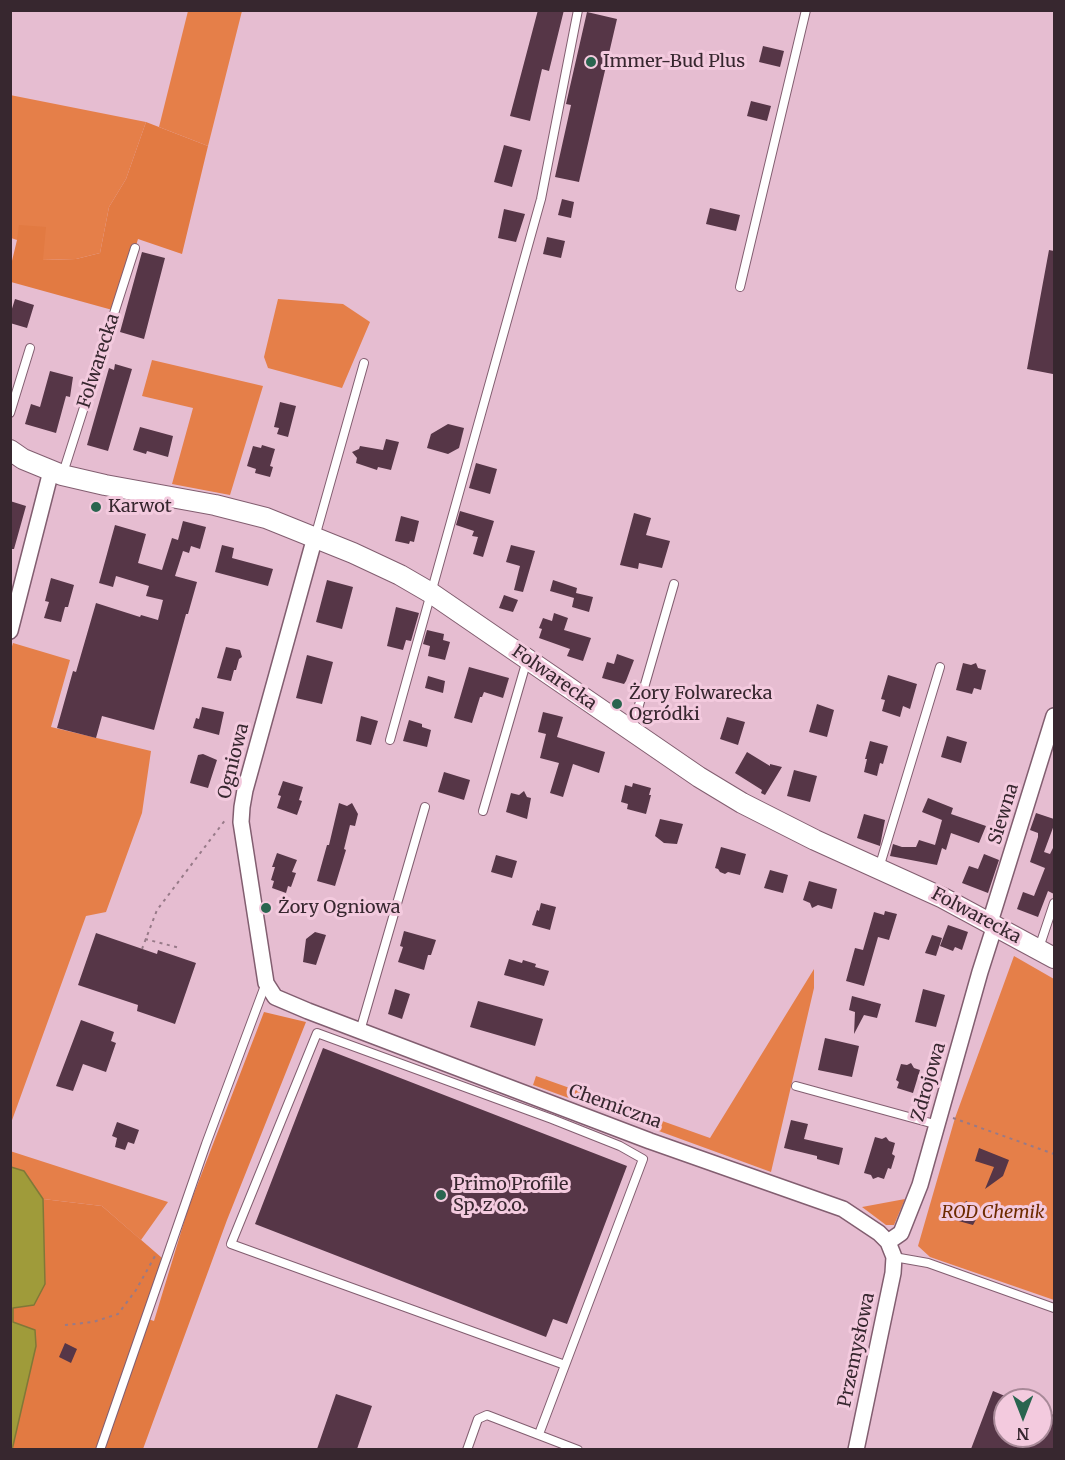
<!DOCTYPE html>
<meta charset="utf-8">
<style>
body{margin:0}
#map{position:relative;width:1065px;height:1460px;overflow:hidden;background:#e6bdd1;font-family:Merriweather,serif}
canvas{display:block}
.frame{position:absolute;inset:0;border:12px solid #37272f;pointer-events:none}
.north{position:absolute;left:993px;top:1388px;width:60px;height:60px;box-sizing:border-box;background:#f3cade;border:2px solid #a88998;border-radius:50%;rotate:180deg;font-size:16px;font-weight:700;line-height:24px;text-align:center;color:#37272f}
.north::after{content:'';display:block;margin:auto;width:21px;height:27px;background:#29654f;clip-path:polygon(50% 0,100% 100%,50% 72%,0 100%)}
</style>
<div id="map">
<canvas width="1065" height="1460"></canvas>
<div class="frame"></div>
<div class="north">N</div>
</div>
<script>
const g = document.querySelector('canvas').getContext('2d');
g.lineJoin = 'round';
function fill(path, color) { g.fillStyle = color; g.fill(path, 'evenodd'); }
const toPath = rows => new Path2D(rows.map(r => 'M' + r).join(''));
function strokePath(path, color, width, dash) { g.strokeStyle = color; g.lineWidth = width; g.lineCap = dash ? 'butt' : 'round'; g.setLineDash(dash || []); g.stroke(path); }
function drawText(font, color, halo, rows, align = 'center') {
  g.font = font + ' Merriweather,serif'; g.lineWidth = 6; g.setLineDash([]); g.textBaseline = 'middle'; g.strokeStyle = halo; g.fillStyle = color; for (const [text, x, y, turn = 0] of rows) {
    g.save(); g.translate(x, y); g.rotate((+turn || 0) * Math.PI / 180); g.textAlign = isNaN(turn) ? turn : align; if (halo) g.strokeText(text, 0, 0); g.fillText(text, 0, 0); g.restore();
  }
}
const green = toPath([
 [188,11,242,11,208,146,159,127],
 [10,95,146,122,126,179,109,207,100,253,76,259,42,260,45,227,17,240,11,238],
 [278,299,343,304,370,322,342,388,268,368,264,357],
 [152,360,263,386,230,495,172,484,193,408,142,396],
 [13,643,70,660,51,727,151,751,142,813,106,912,86,916,11,1123,10,653],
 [1014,956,1054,979,1054,1300,930,1257,918,1246,955,1118],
 [814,969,814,988,771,1172,533,1085,536,1076,710,1138],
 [10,1151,168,1202,141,1240,102,1206,43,1199,24,1171,11,1167],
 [905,1199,894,1225,886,1225,862,1207]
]);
const forest = toPath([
 [146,122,208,146,182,254,138,239,116,311,11,282,11,265,17,240,19,225,46,227,43,260,76,259,100,253,109,207,126,179],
 [264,1012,306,1022,227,1220,143,1449,12,1450,36,1346,13,1322,13,1307,45,1284,43,1199,102,1206,162,1258,142,1317,154,1321,188,1209]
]);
const water = toPath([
 [11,1167,24,1171,43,1199,45,1284,34,1305,13,1308,13,1322,35,1330,36,1346,12,1450,10,1449,11,1167]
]);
const building = toPath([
 [538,10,564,10,549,71,542,69,530,121,510,116],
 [587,12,617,19,579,182,555,177,571,105,566,104],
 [763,46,784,51,780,67,759,62],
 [751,101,771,106,767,121,747,116],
 [504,145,522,150,512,187,494,182],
 [562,199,574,202,571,218,558,215],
 [710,208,740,215,736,231,706,224],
 [504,209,525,214,516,242,498,238],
 [547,237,565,241,561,258,543,254],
 [1049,250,1054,251,1054,364,1053,374,1027,369],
 [142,252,165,258,144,339,120,332],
 [15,299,34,305,27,328,10,323,10,315],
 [115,364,132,369,108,451,87,445,109,368,114,370],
 [50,371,73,377,70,397,66,396,56,433,25,424,31,404,40,407],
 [280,402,296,406,288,437,277,434,279,428,274,427],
 [448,424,464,428,459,448,448,454,427,448,431,434],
 [140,427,173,436,168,457,147,451,146,454,133,450],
 [386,439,399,442,391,470,378,467,377,470,356,463,357,458,352,452,359,449,360,446,383,450],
 [262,445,275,449,270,466,273,467,270,477,255,473,256,469,247,466,253,446,261,448],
 [476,463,497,469,490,494,469,488],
 [10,501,26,506,14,549,10,549],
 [460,511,494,521,483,557,473,554,478,537,472,536,474,531,456,525],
 [634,513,651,518,646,535,670,541,662,568,639,563,638,569,620,565],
 [401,516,419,521,414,542,410,541,409,544,395,541],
 [183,521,206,527,200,549,191,546,189,553,183,551,175,576,197,582,188,614,186,614,154,730,102,716,96,738,57,728,73,671,76,672,96,603,140,617,141,615,158,620,163,600,146,596,149,586,116,576,113,587,99,583,115,525,146,534,138,563,162,570,172,538,178,540],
 [222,545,234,548,232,558,273,569,268,586,215,572],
 [511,545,535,551,523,592,514,590,520,566,506,562],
 [51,578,74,585,68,607,65,607,61,622,44,618,49,602,45,601],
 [327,580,353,587,342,629,316,622],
 [553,580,577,588,576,593,593,597,589,612,572,607,574,598,550,591],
 [504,595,518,600,513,612,499,608],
 [396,607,419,613,411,641,406,640,403,650,387,646],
 [554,613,568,618,564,630,591,638,583,661,567,656,570,649,539,638,542,629,539,628,543,618,552,621],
 [427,630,444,634,443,640,450,642,445,660,428,656,430,646,423,644],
 [226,647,240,650,242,657,239,659,236,670,234,670,231,681,217,678],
 [617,654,634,660,626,681,624,684,602,678,607,662,614,664],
 [307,655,333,662,322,704,296,698],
 [963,663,971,665,976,663,978,668,986,670,981,690,974,688,972,694,956,690],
 [469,667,509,678,503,698,484,692,482,697,480,697,472,723,454,718],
 [888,675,917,684,910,709,903,706,900,717,882,711,885,700,881,699],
 [428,676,445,681,443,693,425,688],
 [817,704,834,710,827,737,809,732],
 [202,707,224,712,219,735,193,728,196,718,199,719],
 [543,712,563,717,557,737,605,752,599,773,573,764,563,797,550,793,559,763,540,758,546,734,538,732],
 [361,716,378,721,371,745,356,741],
 [727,717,745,722,738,745,720,739],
 [409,720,422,724,422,727,431,730,427,747,403,741],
 [947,736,967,742,961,763,941,757],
 [870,741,888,746,883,764,880,763,877,776,864,772,867,759,865,759],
 [747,752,770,766,770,764,782,767,765,795,761,793,762,790,735,773],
 [203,754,217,760,208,788,190,783,198,755],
 [794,770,817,776,810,802,787,796],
 [444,772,470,780,464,800,438,792],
 [283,781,303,787,299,800,302,801,297,815,277,808,281,796,278,795],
 [633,783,651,788,649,795,651,795,646,814,627,809,628,804,621,802,625,785,632,787],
 [524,791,527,797,531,798,527,819,506,812,511,793,519,795],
 [928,798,953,808,951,814,986,826,979,843,951,833,946,850,942,848,937,865,890,856,893,844,902,847,916,847,919,840,935,845,942,820,922,812],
 [339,803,347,806,352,803,358,814,355,826,350,825,344,849,346,850,335,886,317,881,327,845,329,845],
 [1036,813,1054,819,1054,825,1044,852,1050,854,1054,846,1054,894,1048,891,1038,917,1017,909,1023,892,1034,896,1045,868,1030,862,1038,837,1038,833,1030,830],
 [864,814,885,820,880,846,857,838],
 [660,819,683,824,677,844,664,843,655,836],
 [721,847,746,854,740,875,728,872,725,874,720,872,718,869,715,868],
 [277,853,297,860,292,872,296,873,291,887,288,886,286,893,272,888,274,881,271,880,275,867,272,867],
 [984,854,999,860,988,893,962,883,969,866,978,869],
 [496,855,517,861,512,878,491,872],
 [770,870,788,875,783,893,764,888],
 [809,881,837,889,832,909,818,905,812,908,810,903,803,900],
 [541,903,556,907,550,930,532,925,537,910,539,911],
 [885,911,897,914,889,940,878,937,864,986,846,981,855,948,863,950,874,912,884,915],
 [948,925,968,932,962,950,955,947,953,951,940,946],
 [404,931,436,940,431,955,428,955,424,970,398,962,403,947,400,946],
 [315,932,326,935,316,965,303,962,306,939],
 [96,933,157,954,158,950,196,963,175,1024,137,1011,138,1005,78,985],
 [932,935,942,938,936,956,925,953],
 [509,959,522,963,523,960,536,964,535,967,549,971,544,986,504,975],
 [395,989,410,994,402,1019,388,1014],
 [923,989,945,995,936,1027,915,1022],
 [852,996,881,1004,877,1018,864,1015,854,1034,855,1012,849,1010],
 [478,1001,543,1019,535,1046,470,1027],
 [81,1020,114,1032,111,1041,116,1043,106,1072,83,1064,73,1091,56,1086],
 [825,1038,859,1046,852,1077,818,1070],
 [323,1048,627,1166,567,1324,553,1319,546,1337,255,1224],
 [911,1063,914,1068,920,1070,913,1093,897,1088,899,1082,896,1080,901,1064,907,1065],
 [791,1120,808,1124,804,1139,843,1148,839,1165,817,1159,817,1156,784,1148],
 [117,1122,139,1130,134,1144,128,1142,125,1150,115,1147,117,1138,112,1136],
 [875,1137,882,1139,886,1137,889,1141,895,1143,892,1154,895,1156,891,1169,888,1168,884,1179,878,1177,873,1179,871,1175,864,1173],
 [979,1148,1009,1160,1003,1176,985,1189,994,1167,975,1161],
 [966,1201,981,1210,973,1225,955,1220],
 [65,1343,77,1349,71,1363,59,1357],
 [993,1391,1005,1396,1005,1436,1041,1436,1041,1410,1054,1415,1054,1449,971,1449],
 [336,1394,372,1406,357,1449,317,1449]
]);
const path = toPath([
 [145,939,180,948],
 [142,949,157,910,226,819],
 [953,1118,1054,1154],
 [65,1325,93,1322,118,1314,136,1290,155,1256]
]);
const service = toPath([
 [740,287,806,10],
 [10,413,30,348],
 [63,473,135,248],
 [315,537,364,363],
 [630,729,635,719,674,584],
 [390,740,541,199,578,10],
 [483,811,527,660],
 [879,868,940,667],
 [1039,948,1054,903],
 [360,1031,425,807],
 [796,1086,938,1125],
 [894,1257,928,1263,1054,1308],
 [539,1434,643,1159,620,1146,552,1119,317,1033,231,1244,565,1365],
 [100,1450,206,1144,266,983],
 [467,1450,478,1419,487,1415,578,1450]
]);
const minor = toPath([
 [315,537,245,790,242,807,241,822,266,983,275,997,308,1011,650,1141,843,1209,879,1233,888,1242,894,1257,893,1273,856,1450],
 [10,631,51,471],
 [990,922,1054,716],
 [888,1242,901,1233,920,1185,980,972,995,925]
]);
const tertiary = toPath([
 [10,450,23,459,62,475,105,485,215,505,266,518,353,553,400,575,431,593,699,777,742,803,815,840,943,898,1054,958]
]);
const markers = [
 [591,62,6,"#29654f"],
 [96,507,6,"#29654f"],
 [617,704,6,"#29654f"],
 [266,908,6,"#29654f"],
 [441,1195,6,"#29654f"]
];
const poiNames = [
 ["Immer-Bud Plus",603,62],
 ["Karwot",108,507],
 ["Żory Folwarecka",629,694],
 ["Ogródki",629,715],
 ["Żory Ogniowa",278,908],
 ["Primo Profile",453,1185],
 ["Sp. z o.o.",453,1206]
];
const streetNames = [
 ["Folwarecka",99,361,-72],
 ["Folwarecka",554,678,35],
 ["Ogniowa",234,761,-76],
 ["Siewna",1004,814,-73],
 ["Folwarecka",976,916,28],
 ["Zdrojowa",929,1082,-74],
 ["Chemiczna",615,1107,20],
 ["Przemysłowa",857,1350,-78]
];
const parkNames = [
 ["ROD Chemik",993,1213]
];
fill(green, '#e57f49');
fill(forest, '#e27a42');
fill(water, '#9f9b3a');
strokePath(water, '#807837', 1.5);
fill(building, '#563647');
strokePath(service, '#825e70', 10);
strokePath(minor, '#825e70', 18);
strokePath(tertiary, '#825e70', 22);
strokePath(path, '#977a88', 2, [3, 4.5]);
strokePath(service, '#fff', 8);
strokePath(minor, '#fff', 15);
strokePath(tertiary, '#fff', 20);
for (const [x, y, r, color] of markers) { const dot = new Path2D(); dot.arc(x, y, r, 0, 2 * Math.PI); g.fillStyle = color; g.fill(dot); strokePath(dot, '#f3cade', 2); }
drawText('18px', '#37272f', '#f3cade', poiNames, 'left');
drawText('18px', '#37272f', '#f3cade', streetNames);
drawText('italic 18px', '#6d2b00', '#f3cade', parkNames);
</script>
